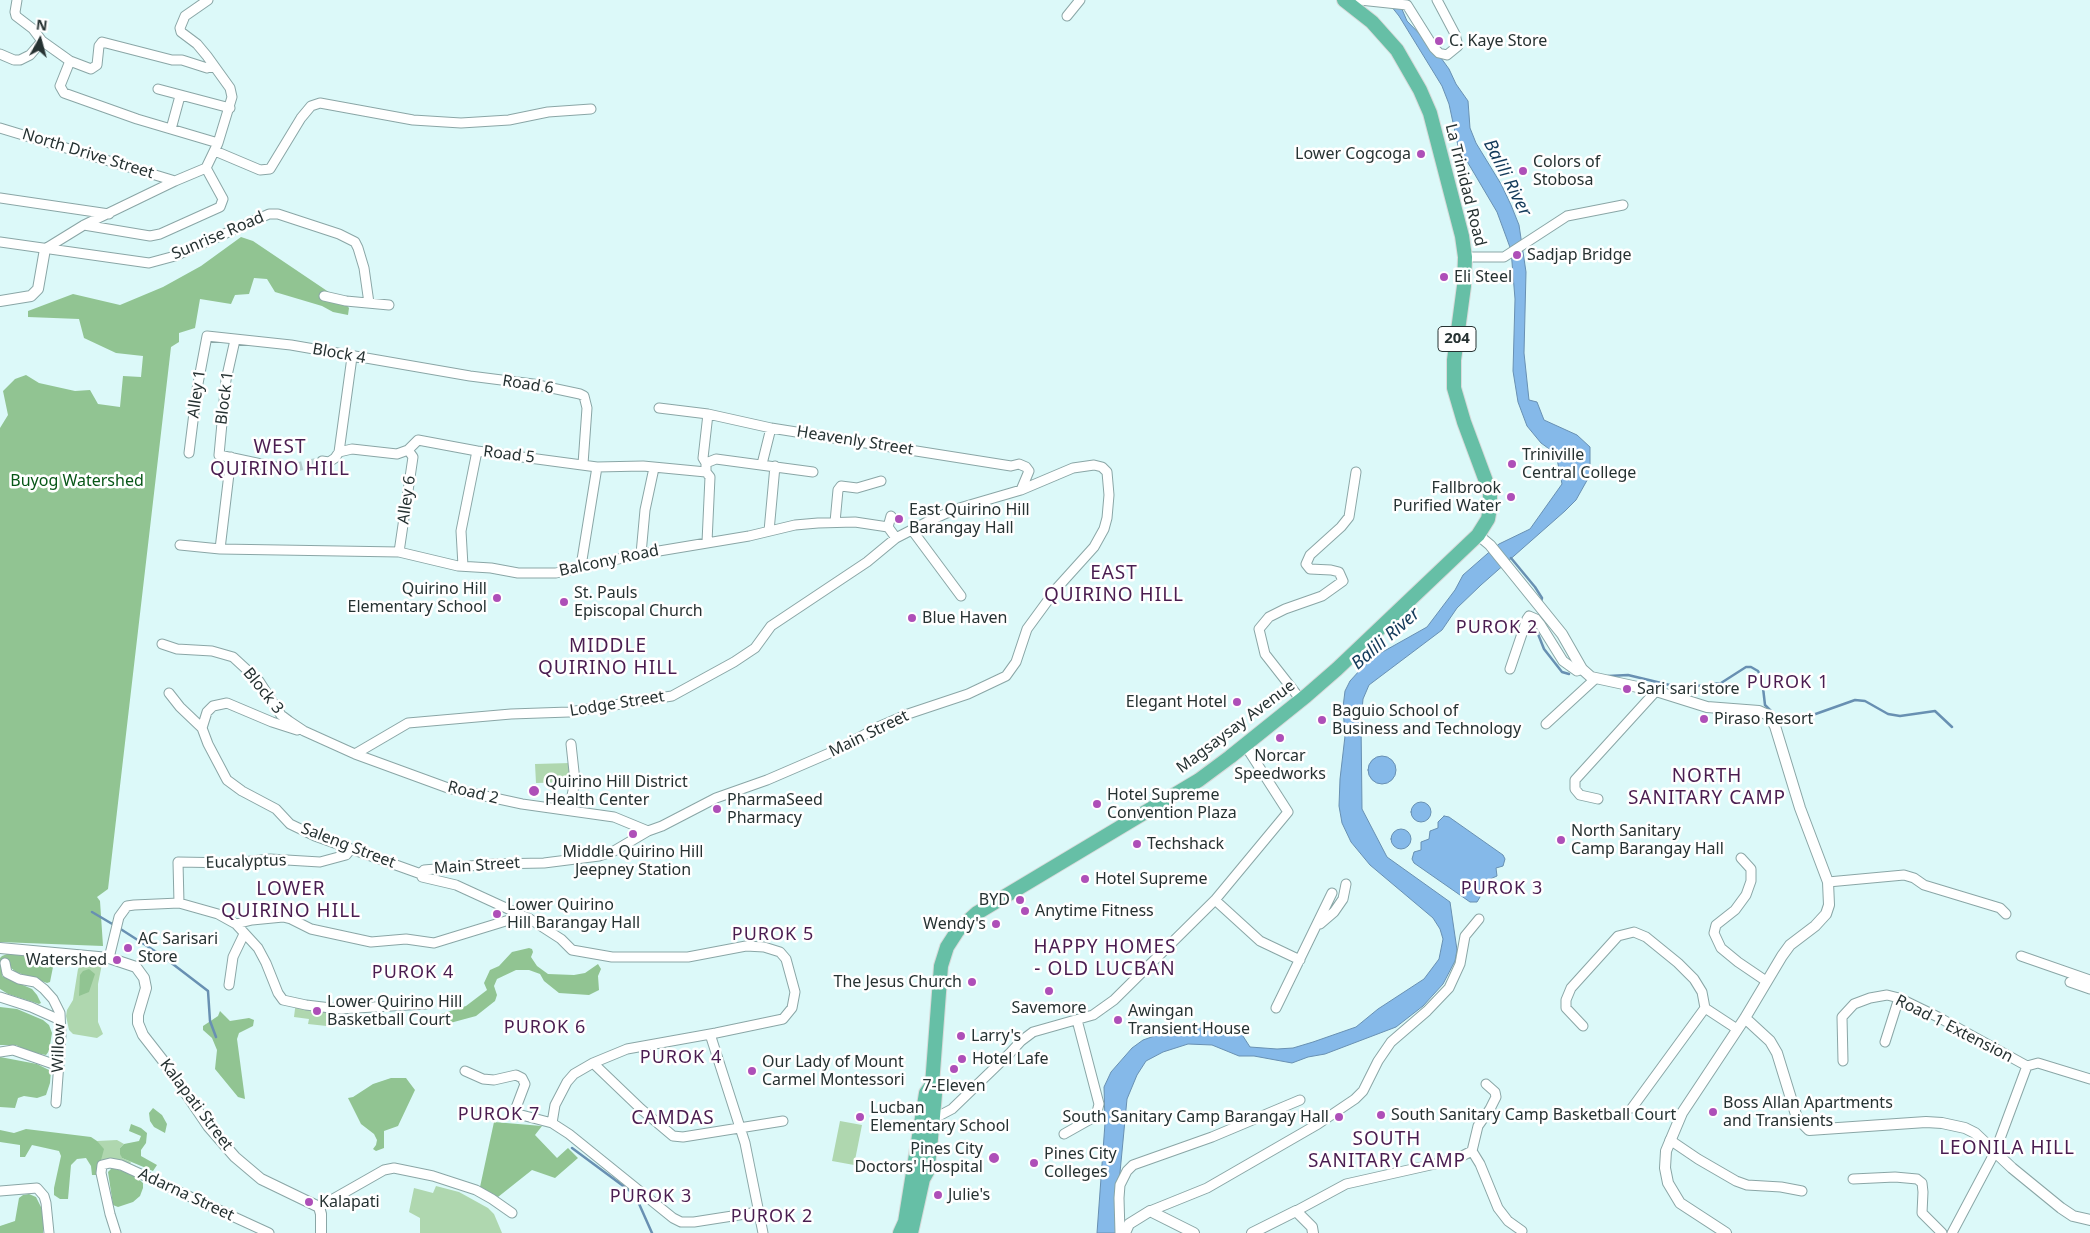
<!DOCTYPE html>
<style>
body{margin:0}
#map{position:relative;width:2090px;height:1233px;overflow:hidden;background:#dcf9f9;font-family:"Noto Sans",sans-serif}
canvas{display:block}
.north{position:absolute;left:15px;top:15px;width:50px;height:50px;-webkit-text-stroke:4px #fff;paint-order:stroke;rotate:7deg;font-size:14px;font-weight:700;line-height:20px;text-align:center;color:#263232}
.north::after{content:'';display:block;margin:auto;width:18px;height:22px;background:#263232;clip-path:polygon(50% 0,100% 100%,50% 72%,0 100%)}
</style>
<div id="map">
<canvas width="2090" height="1233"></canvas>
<div class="north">N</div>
</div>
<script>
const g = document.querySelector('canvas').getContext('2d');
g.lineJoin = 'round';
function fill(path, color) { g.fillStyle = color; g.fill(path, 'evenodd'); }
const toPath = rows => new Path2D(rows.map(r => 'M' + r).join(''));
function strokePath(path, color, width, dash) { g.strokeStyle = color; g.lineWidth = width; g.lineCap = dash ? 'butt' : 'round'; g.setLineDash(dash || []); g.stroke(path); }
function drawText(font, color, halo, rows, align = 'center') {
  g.font = font + ' "Noto Sans",sans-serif'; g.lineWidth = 5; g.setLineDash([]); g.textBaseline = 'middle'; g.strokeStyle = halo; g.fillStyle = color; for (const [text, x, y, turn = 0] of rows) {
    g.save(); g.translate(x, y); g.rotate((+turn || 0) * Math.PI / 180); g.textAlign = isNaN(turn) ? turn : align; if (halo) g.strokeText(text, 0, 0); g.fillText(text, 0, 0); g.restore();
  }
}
const green = toPath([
 [570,763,570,782,536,783,535,764],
 [92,959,103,959,98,984,98,1022,103,1034,97,1038,73,1034,69,1030,66,1016,67,1010,73,1000,78,969,84,961],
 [296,1001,339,1005,336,1027,308,1024,309,1019,294,1017],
 [840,1121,862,1125,854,1165,832,1161],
 [117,1140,124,1144,120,1148,122,1158,131,1162,130,1164,101,1161,97,1141],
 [436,1186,459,1192,488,1208,494,1214,502,1233,420,1233,420,1218,409,1212,414,1188,433,1193]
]);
const forest = toPath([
 [241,237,253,241,345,303,349,308,348,315,333,312,322,306,275,292,267,279,254,278,249,294,235,295,231,304,200,299,195,328,179,333,179,342,171,347,108,889,97,897,100,901,103,946,0,942,0,428,8,415,3,391,15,379,26,375,39,383,75,391,90,390,98,404,120,407,123,376,141,377,143,356,116,353,84,338,79,319,28,317,28,311,73,294,120,305,163,287,201,266],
 [529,948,532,949,533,952,531,957,537,966,548,974,574,975,585,973,598,964,601,969,598,976,599,990,589,995,559,993,544,981,540,974,529,970,516,970,497,979,494,986,497,995,495,1001,476,1016,439,1026,437,1020,441,1014,466,1006,487,990,484,983,490,970,499,966,512,952],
 [7,954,51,954,53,967,50,982,47,983,16,972,11,968,4,968,2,971,2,976,32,989,37,995,41,1003,39,1004,8,994,0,989,0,958,2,956],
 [89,969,95,974,89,992,79,996,80,975,83,971],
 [0,1007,17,1009,43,1020,49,1025,52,1033,49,1051,46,1055,30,1052,16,1045,0,1045],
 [220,1011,230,1021,249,1018,254,1020,253,1026,239,1033,237,1039,245,1099,238,1097,215,1069,217,1050,212,1038,203,1030,203,1026,218,1016],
 [0,1057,37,1064,51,1071,50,1083,46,1095,37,1098,24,1096,18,1098,15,1108,0,1107],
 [391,1078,406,1078,415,1090,398,1126,384,1131,384,1148,376,1151,373,1149,376,1145,377,1140,374,1134,361,1124,348,1098,353,1097,373,1084],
 [153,1108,162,1115,167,1124,165,1133,154,1127,150,1121,149,1113],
 [494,1122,542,1126,535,1135,557,1158,568,1148,578,1158,555,1178,532,1170,498,1197,480,1187],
 [131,1124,141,1128,147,1133,146,1143,141,1150,141,1156,157,1165,153,1171,122,1158,120,1154,120,1148,124,1144,139,1141,141,1136,129,1131],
 [26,1129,91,1137,97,1141,104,1149,97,1175,92,1175,91,1166,86,1158,77,1159,71,1165,68,1199,60,1199,54,1195,54,1188,61,1156,59,1151,32,1145,25,1157,20,1157,20,1145,0,1142,0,1130,14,1133],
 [112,1168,133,1174,143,1183,143,1188,140,1196,133,1202,118,1207,113,1205,108,1172],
 [29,1194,36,1197,41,1207,44,1219,43,1233,0,1233,0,1226,15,1221,19,1198,23,1195]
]);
const water = toPath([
 [1398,0,1407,21,1436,51,1449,69,1456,84,1468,101,1470,128,1476,143,1501,184,1511,205,1519,225,1526,272,1524,353,1529,400,1537,402,1544,420,1577,435,1590,447,1590,475,1576,500,1565,511,1481,585,1457,608,1442,630,1369,685,1363,699,1361,721,1362,809,1387,857,1450,902,1457,950,1455,961,1443,984,1423,1006,1396,1027,1325,1054,1308,1057,1292,1063,1254,1056,1239,1056,1212,1045,1188,1044,1163,1052,1146,1061,1137,1075,1127,1099,1117,1204,1119,1233,1097,1233,1105,1123,1104,1087,1111,1072,1132,1048,1143,1040,1183,1026,1241,1033,1250,1047,1277,1049,1293,1048,1313,1042,1356,1027,1378,1009,1424,979,1439,959,1443,939,1440,929,1433,918,1370,865,1351,842,1342,823,1339,806,1340,779,1345,736,1343,707,1345,691,1350,681,1370,659,1427,627,1455,590,1463,575,1487,554,1499,544,1530,529,1562,484,1557,459,1552,451,1541,443,1527,426,1518,402,1513,371,1515,299,1511,250,1497,212,1458,146,1449,104,1442,86,1399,16,1387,1,1398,0],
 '1368 770a14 14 0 1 1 28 0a14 14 0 1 1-28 0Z',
 '1411 812a10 10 0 1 1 20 0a10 10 0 1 1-20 0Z',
 [1444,816,1449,817,1503,855,1505,859,1503,866,1496,868,1497,876,1488,880,1488,888,1479,892,1480,897,1477,902,1470,902,1414,863,1412,859,1414,852,1421,850,1421,842,1429,839,1430,831,1438,828,1438,822,1444,816],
 '1391 839a10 10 0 1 1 20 0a10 10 0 1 1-20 0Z'
]);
const stream = toPath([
 [1511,558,1535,587,1542,598,1541,602],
 [1534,621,1534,624,1544,649,1562,672,1569,674],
 [1608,676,1628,675,1682,688,1721,683,1746,667,1751,667,1758,671,1762,679,1765,705,1780,720,1793,722,1855,700,1865,701,1888,714,1900,716,1935,711,1952,727],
 [92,912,114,925],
 [119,928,161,955,208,991,210,1021,216,1037],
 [572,1148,630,1191,636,1197,652,1233]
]);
const minorTunnel = toPath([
 [280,468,292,468,322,461]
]);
const minor = toPath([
 [17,0,15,12,16,16,33,29,42,41,70,61,91,69,97,65,99,46,102,42,172,60,182,60,207,68,214,66],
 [1360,0,1407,5,1434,48,1439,53,1447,55,1458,46,1455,34,1437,0],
 [1067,16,1080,0],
 [0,54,14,60,20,60,30,55,42,41],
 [70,61,60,86,64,93,137,119,218,143],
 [158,89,230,108],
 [0,128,175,181],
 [171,129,180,96],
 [215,151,260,170,270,169,301,118,311,106,320,103,413,120,461,123,509,120,548,112,591,109],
 [206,168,218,143,232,97,230,88,207,56,197,44,181,32,180,28,185,16,208,0],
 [0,198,109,214],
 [84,225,150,236,160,234,220,207,223,199,206,168],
 [0,242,149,263,175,256,269,214,278,214,339,234,355,242,358,248,364,268,369,303],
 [45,249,84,225,175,181,206,168],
 [1465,257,1504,257,1567,216,1623,205],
 [324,296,346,301,389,305],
 [235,340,226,380,219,455,280,468],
 [659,408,708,414,771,428,1011,466,1019,464,1026,467,1029,471,1021,490],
 [339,452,352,357],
 [189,453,197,389,207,336,291,345,470,376,533,384,580,394,584,396,587,408,583,464],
 [322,461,329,462,335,458,339,452,352,449,397,454,408,450,418,440,477,451,597,467,643,466,706,472],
 [706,463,716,459,813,472],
 [762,464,771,428],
 [835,522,838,490,841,486,857,488,881,481],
 [888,527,891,516],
 [912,530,961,596],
 [769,531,775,466],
 [707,542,710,477,706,472,706,463,703,458,708,414],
 [180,545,220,549,399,552,458,566,491,568,518,573,556,573,641,554,749,536,795,525,818,523,855,522,888,527,896,538],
 [220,549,231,457],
 [399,552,413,457,408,450],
 [641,554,645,510,654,468],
 [463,566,461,531,477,451],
 [581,566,597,467],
 [162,644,177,649,212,651,233,657,259,681,281,715,289,721,304,731,355,754,448,788,522,804,614,817,648,831],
 [1510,669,1527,619,1529,616,1536,619,1540,624,1563,661,1577,671,1582,669],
 [169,693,180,707,202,728,208,744,227,780,242,791,276,809,290,824,315,836,421,874,422,877,456,885,530,919,561,939,572,950,612,957,688,957,746,946,764,947,780,952,786,959,795,992,792,1008,783,1019,716,1033,627,1049,593,1063,574,1074,567,1082,555,1105,552,1123],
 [1301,700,1265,654,1259,629,1269,617,1285,609,1322,596,1343,581,1339,572,1331,570,1310,569,1306,564,1310,555,1341,527,1349,517,1356,472],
 [1546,724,1595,679],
 [202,728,207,712,213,706,227,703,272,722,297,730],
 [355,754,408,723,511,714,569,712,672,696,734,662,755,648,771,626,867,562,896,538,929,521,956,509,1021,490,1073,468,1094,465,1102,467,1107,472,1109,495,1107,518,1104,529,1094,547,1057,588,1027,629,1016,662,1006,676,968,694,908,714,878,727,839,749,767,780,716,798,662,826,648,831,614,851,599,856,544,863,492,864,424,870,421,874],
 [1598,799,1580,795,1575,789,1575,780,1656,691],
 [569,810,575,781,571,744],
 [1741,858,1751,869,1751,881,1746,895,1735,910,1716,925,1714,933,1721,948,1738,962,1766,981],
 [1828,882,1904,875,1914,878,1924,885,2000,908,2006,914],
 [1215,900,1260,941,1300,960],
 [179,903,178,862,234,863,270,859,320,862,346,855,351,849],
 [236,924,258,948,266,963,278,993,283,1000,306,1005,339,1009,426,1004],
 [1320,924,1334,912,1343,899,1346,884],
 [2021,956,2090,980],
 [109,958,119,917,127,906,134,905,179,903,218,914,236,924,252,920,283,917,291,919,311,929,371,942,406,939,434,943,509,920,527,919],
 [5,963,7,973,19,979,35,982,44,989,53,999,60,1013,61,1035,56,1103],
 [2070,982,2090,989],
 [229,985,233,957,244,934],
 [0,997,31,1007,60,1020],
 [1276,1008,1332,893],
 [1583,1026,1566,1008,1566,1000,1571,988,1618,936,1634,932,1646,937,1678,963,1694,979,1702,992,1705,1008,1737,1029],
 [710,1034,745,1143,763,1233],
 [1885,1042,1899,998],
 [0,1052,13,1050,59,1066],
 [1843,1061,1842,1017,1854,1004,1870,998,1887,995,1899,998,1938,1017,2027,1066],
 [593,1063,641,1109,673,1136,683,1137,783,1121],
 [2027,1066,2038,1063,2090,1079],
 [465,1071,483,1079,494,1080,516,1075,522,1078,525,1084,514,1113,552,1123,569,1134,673,1218,681,1222,694,1222,758,1212],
 [1486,1084,1495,1092,1496,1097,1490,1109,1478,1126,1472,1151,1480,1164,1498,1208,1508,1221,1522,1231],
 [1632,1108,1705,1008],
 [933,1119,952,1109,1010,1053,1021,1041,1033,1032,1093,1015,1114,1000,1215,900,1288,812,1245,745],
 [1064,1134,1096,1116,1099,1104,1077,1020],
 [1670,1140,1698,1159,1736,1181,1747,1185,1781,1187,1802,1191],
 [1853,1179,1895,1177,1917,1179,1922,1183,1923,1192,1922,1213,1942,1233],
 [0,1191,37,1188,44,1196,46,1203,49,1233],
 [319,1207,384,1170,394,1168,433,1176,476,1190,492,1199,512,1213],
 [1150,1211,1207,1188,1318,1124,1355,1099,1363,1091,1378,1061,1391,1042,1427,1011,1449,988,1460,964,1465,936,1479,919],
 [1296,1211,1346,1184,1435,1164,1458,1158,1472,1151],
 [116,1233,110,1214,101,1173,102,1165,110,1163,121,1165,269,1233],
 [1120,1233,1119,1198,1120,1185,1127,1171,1133,1165,1212,1137,1300,1100],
 [1952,1233,1995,1152,2027,1066]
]);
const tertiary = toPath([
 [0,301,31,296,38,289,45,249],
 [1478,535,1490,545,1562,634,1582,669,1591,677,1656,691,1707,707,1759,711,1768,715,1775,726,1800,808,1828,882,1829,905,1826,914,1815,926,1790,945,1782,956,1745,1018,1682,1113,1666,1151,1665,1168,1668,1183,1680,1203,1726,1233],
 [0,948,109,958,136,967,144,978,146,988,138,1015,138,1023,143,1035,168,1067,208,1126,235,1157,261,1179,319,1207,321,1214,321,1233],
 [1745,1018,1770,1041,1777,1053,1797,1118,1809,1130,1926,1122,1942,1123,1965,1128,1975,1133,2012,1168,2061,1208,2073,1216,2090,1220],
 [1125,1233,1129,1224,1150,1211,1194,1233],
 [1252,1233,1296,1211,1312,1227,1313,1233]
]);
const trunk = toPath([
 [900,1233,905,1222,926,1093,931,1086],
 [911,1233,923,1179,927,1172,930,1149,935,1094,932,1085,941,966,947,947,958,930,977,913,1199,780,1230,757,1306,696,1337,669,1478,535,1488,519,1490,508,1490,492,1464,422,1454,388,1454,360,1464,286,1465,257,1462,236,1430,113,1420,90,1397,50,1372,22,1344,0]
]);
const markers = [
 [1439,41,5,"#ae4fb8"],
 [1421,154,5,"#ae4fb8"],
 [1523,171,5,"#ae4fb8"],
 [1517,255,5,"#ae4fb8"],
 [1444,277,5,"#ae4fb8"],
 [1512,464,5,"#ae4fb8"],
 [1511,497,5,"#ae4fb8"],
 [899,519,5,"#ae4fb8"],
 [497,598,5,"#ae4fb8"],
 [564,602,5,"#ae4fb8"],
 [912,618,5,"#ae4fb8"],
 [1627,689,5,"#ae4fb8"],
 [1237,702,5,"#ae4fb8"],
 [1704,719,5,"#ae4fb8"],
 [1322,720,5,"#ae4fb8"],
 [1280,738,5,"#ae4fb8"],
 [534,791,6,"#ae4fb8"],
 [1097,804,5,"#ae4fb8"],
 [717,809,5,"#ae4fb8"],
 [633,834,5,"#ae4fb8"],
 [1561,840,5,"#ae4fb8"],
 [1137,844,5,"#ae4fb8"],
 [1085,879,5,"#ae4fb8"],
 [1020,900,5,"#ae4fb8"],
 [1025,911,5,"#ae4fb8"],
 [497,914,5,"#ae4fb8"],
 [996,924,5,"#ae4fb8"],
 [128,948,5,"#ae4fb8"],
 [117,960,5,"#ae4fb8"],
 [972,982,5,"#ae4fb8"],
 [1049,991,5,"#ae4fb8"],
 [317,1011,5,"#ae4fb8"],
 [1118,1020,5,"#ae4fb8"],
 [961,1036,5,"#ae4fb8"],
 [962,1059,5,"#ae4fb8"],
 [954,1069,5,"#ae4fb8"],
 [752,1071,5,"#ae4fb8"],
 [1713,1112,5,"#ae4fb8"],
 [1381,1115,5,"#ae4fb8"],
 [860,1117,5,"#ae4fb8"],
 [1339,1117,5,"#ae4fb8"],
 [994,1158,6,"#ae4fb8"],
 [1034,1163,5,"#ae4fb8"],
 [938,1195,5,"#ae4fb8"],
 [309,1202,5,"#ae4fb8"]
];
const shields = [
 [1457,339,38]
];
const shieldNames = [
 ["204",1457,339]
];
const poiNames = [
 ["C. Kaye Store",1449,41],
 ["Lower Cogcoga",1411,154,"right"],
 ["Colors of",1533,162],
 ["Stobosa",1533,180],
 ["Sadjap Bridge",1527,255],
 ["Eli Steel",1454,277],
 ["Triniville",1522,455],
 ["Central College",1522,473],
 ["Fallbrook",1501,488,"right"],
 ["Purified Water",1501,506,"right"],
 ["East Quirino Hill",909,510],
 ["Barangay Hall",909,528],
 ["Quirino Hill",487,589,"right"],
 ["Elementary School",487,607,"right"],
 ["St. Pauls",574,593],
 ["Episcopal Church",574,611],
 ["Blue Haven",922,618],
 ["Sari sari store",1637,689],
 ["Elegant Hotel",1227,702,"right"],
 ["Baguio School of",1332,711],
 ["Business and Technology",1332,729],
 ["Piraso Resort",1714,719],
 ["Norcar",1280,756,"center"],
 ["Speedworks",1280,774,"center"],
 ["Quirino Hill District",545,782],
 ["Health Center",545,800],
 ["Hotel Supreme",1107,795],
 ["Convention Plaza",1107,813],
 ["PharmaSeed",727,800],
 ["Pharmacy",727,818],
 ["North Sanitary",1571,831],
 ["Camp Barangay Hall",1571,849],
 ["Techshack",1147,844],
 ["Middle Quirino Hill",633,852,"center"],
 ["Jeepney Station",633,870,"center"],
 ["Hotel Supreme",1095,879],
 ["BYD",1010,900,"right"],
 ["Lower Quirino",507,905],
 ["Hill Barangay Hall",507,923],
 ["Anytime Fitness",1035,911],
 ["Wendy's",986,924,"right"],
 ["AC Sarisari",138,939],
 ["Store",138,957],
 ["Watershed",107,960,"right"],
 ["The Jesus Church",962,982,"right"],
 ["Lower Quirino Hill",327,1002],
 ["Basketball Court",327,1020],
 ["Savemore",1049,1008,"center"],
 ["Awingan",1128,1011],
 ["Transient House",1128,1029],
 ["Larry's",971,1036],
 ["Hotel Lafe",972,1059],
 ["Our Lady of Mount",762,1062],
 ["Carmel Montessori",762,1080],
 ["7-Eleven",954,1086,"center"],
 ["Boss Allan Apartments",1723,1103],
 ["and Transients",1723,1121],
 ["Lucban",870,1108],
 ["Elementary School",870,1126],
 ["South Sanitary Camp Basketball Court",1391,1115],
 ["South Sanitary Camp Barangay Hall",1329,1117,"right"],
 ["Pines City",983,1149,"right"],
 ["Doctors' Hospital",983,1167,"right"],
 ["Pines City",1044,1154],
 ["Colleges",1044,1172],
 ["Julie's",948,1195],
 ["Kalapati",319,1202]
];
const streetNames = [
 ["North Drive Street",88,154,17],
 ["La Trinidad Road",1465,185,76],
 ["Sunrise Road",218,236,-23],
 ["Block 4",339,354,10],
 ["Road 6",528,385,9],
 ["Alley 1",197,394,-82],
 ["Block 1",225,398,-83],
 ["Heavenly Street",855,441,9],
 ["Road 5",509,455,7],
 ["Alley 6",407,500,-82],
 ["Balcony Road",609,561,-12],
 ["Block 3",263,691,51],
 ["Lodge Street",617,704,-9],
 ["Magsaysay Avenue",1236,727,-37],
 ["Main Street",869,734,-26],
 ["Road 2",473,793,14],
 ["Saleng Street",348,846,21],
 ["Eucalyptus",246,862,-2],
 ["Main Street",477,866,-4],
 ["Road 1 Extension",1954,1029,27],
 ["Willow",59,1048,-88],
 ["Kalapati Street",196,1105,53],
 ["Adarna Street",186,1195,25]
];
const parkNames = [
 ["Buyog Watershed",77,481]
];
const waterNames = [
 ["Balili River",1507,178,63],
 ["Balili River",1386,639,-41]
];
const neighbourhoodNames = [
 ["PUROK 2",1497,628],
 ["PUROK 1",1788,683],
 ["PUROK 3",1502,889],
 ["PUROK 5",773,935],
 ["PUROK 4",413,973],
 ["PUROK 6",545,1028],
 ["PUROK 4",681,1058],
 ["PUROK 7",499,1115],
 ["PUROK 3",651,1197],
 ["PUROK 2",772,1217]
];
const quarterNames = [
 ["WEST",280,448],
 ["QUIRINO HILL",280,470],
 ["EAST",1114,574],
 ["QUIRINO HILL",1114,596],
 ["MIDDLE",608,647],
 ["QUIRINO HILL",608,669],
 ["NORTH",1707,777],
 ["SANITARY CAMP",1707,799],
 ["LOWER",291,890],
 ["QUIRINO HILL",291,912],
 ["HAPPY HOMES",1105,948],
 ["- OLD LUCBAN",1105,970],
 ["CAMDAS",673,1119],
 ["SOUTH",1387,1140],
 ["SANITARY CAMP",1387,1162],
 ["LEONILA HILL",2007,1149]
];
fill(green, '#afd7af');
fill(forest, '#91c492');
fill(water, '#85b9e9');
strokePath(water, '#6890b2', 1);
strokePath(stream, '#6890b2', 2.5);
strokePath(minorTunnel, '#b8d1d1', 9, [9, 4.5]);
strokePath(minor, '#8aa6a6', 11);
strokePath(tertiary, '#8aa6a6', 12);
strokePath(trunk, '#d8dada', 16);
strokePath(minor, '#fff', 9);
strokePath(tertiary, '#fff', 10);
strokePath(trunk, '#66bfa6', 14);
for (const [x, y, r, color] of markers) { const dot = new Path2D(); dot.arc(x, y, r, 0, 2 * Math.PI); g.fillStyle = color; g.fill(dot); strokePath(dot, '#fff', 2); }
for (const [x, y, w] of shields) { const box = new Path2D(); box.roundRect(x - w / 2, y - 12.5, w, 25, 4); g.fillStyle = '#fff'; g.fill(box); strokePath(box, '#263232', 1); }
drawText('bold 15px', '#263232', null, shieldNames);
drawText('16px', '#263232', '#fff', poiNames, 'left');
drawText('16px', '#263232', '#fff', streetNames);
drawText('16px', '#075617', '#fff', parkNames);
drawText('italic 18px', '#133a5a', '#fff', waterNames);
g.letterSpacing = '1px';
drawText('18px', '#4a1d50', '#fff', neighbourhoodNames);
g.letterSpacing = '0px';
g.letterSpacing = '1px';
drawText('19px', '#4a1d50', '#fff', quarterNames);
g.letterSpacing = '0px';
</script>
